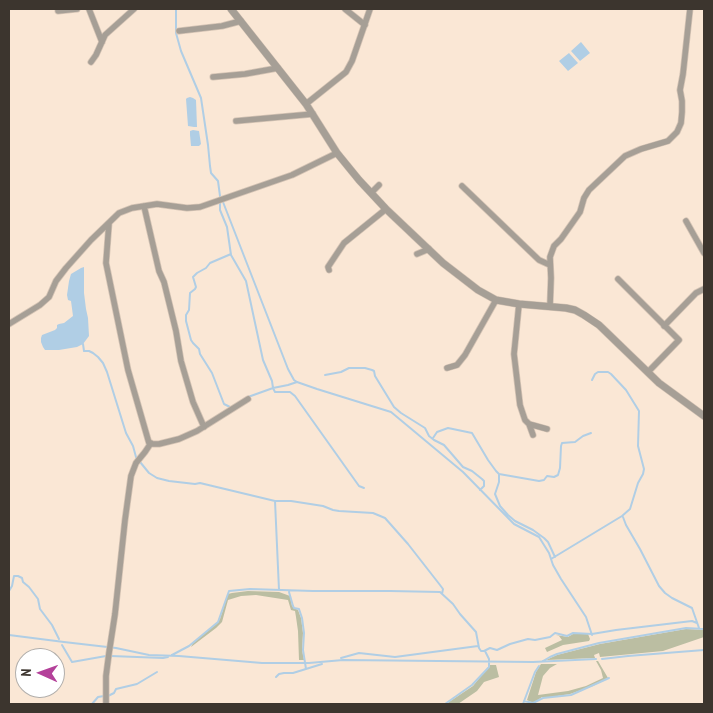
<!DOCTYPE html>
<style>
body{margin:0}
#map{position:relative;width:713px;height:713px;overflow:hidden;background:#fae7d5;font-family:"PT Sans Narrow",sans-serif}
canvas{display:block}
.frame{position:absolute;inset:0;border:10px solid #3c352e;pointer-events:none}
.north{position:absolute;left:15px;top:648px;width:50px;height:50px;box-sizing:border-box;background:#fff;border:1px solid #b1aeab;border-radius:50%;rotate:272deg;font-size:14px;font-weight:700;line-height:20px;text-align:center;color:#3c352e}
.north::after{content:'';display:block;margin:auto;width:18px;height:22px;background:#b4419a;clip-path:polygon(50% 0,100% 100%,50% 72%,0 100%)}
</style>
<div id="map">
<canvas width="713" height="713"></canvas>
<div class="frame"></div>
<div class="north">N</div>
</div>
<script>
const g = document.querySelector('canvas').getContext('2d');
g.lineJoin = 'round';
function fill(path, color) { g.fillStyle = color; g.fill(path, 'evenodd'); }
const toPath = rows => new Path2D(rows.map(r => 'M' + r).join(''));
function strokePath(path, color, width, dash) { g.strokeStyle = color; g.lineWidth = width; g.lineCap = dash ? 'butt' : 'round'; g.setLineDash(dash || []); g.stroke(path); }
const green = toPath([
 [248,591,279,592,290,596,292,606,294,608,298,610,301,618,303,633,302,650,304,660,299,660,298,631,296,617,295,611,291,610,288,600,256,595,241,596,228,600,222,622,216,628,191,647,193,643,218,622,220,619,228,594,232,593],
 [686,629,704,630,704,637,663,651,600,657,599,653,594,655,595,658,546,660,557,655,600,644],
 [573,634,588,634,590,639,589,641,563,645,547,652,545,648,562,640,559,636,556,635,568,637],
 [596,661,598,661,608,678,593,686,570,694,551,697,542,697,535,702,531,702,527,700,536,672,541,664,557,664,550,668,543,676,538,695,568,691,586,686,603,678,601,670],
 [490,665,496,665,499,677,484,682,477,691,458,704,446,704,473,686]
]);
const water = toPath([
 [581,42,590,53,580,61,571,51],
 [569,53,578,63,568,71,559,61],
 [190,97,193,98,196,100,197,127,194,127,188,126,186,99,187,98],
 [193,130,199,131,201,144,199,146,191,146,190,135,190,131],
 [84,267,84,293,86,309,88,318,89,336,83,344,77,347,59,350,45,350,43,347,41,342,41,338,42,335,55,330,57,328,57,325,59,324,64,323,73,316,71,301,68,300,67,295,69,281,71,274,81,268]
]);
const stream = toPath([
 [176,9,176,33,181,51,201,98,208,145,210,166,211,173,218,181,220,196],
 [223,202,288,369,294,380,297,382,317,389,391,412,463,472,514,524,539,537,549,553,553,565,561,579,586,617,592,635],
 [220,203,220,210,227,227,231,255,246,281,263,360,272,381,273,388,275,392,290,392,295,396,359,486,364,488],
 [83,344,84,351,89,351,93,353,98,357,103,363,107,372,126,433,133,446,136,457,149,473,157,478,169,481,195,484,200,483,275,501,279,590],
 [325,375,341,372,349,368,365,368,372,370,374,371,375,376,394,407,401,413,425,428,429,436,434,440,444,445,463,467,472,471,482,479,484,481,484,486,480,490],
 [248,397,273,388,288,385,297,382],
 [230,407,224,404,212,373,200,354,199,349,193,343,191,340,186,321,186,315,189,310,190,293,195,289,196,287,193,277,197,273,206,268,210,263,231,254],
 [433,438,437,432,448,428,472,433,488,460,496,471,499,474,539,481,544,480,547,476,554,477,558,475,560,468,561,446,562,443,575,442,583,436,591,433],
 [499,475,499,482,495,494,500,506,508,515,515,521,533,530,544,538,548,542,555,557],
 [275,501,291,501,323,506,333,510,339,511,373,513,385,518,408,544,440,585,443,589,442,594],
 [623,517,626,525,640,549,659,586,665,593,672,598,692,608,699,628],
 [551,559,622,516,630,509,638,483,643,474,644,469,638,446,639,411,626,390,611,374,608,372,598,372,595,374,592,380],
 [9,591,12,586,14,576,18,576,22,578,23,582,29,587,38,599,40,609,52,625,59,639],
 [289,592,293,606,294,608,299,609,302,618,304,633,303,650,306,669],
 [9,635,64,642,116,648,149,655,179,656,262,663,309,663,343,660,533,662,596,659],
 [62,645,72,662,106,656],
 [172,655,189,646,218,622,229,591,250,589,313,591,390,591,440,592,453,604,460,614,476,632,479,648,481,651,484,651,490,648,497,650,510,644,528,639,535,640,550,637,555,633,567,636,573,633,592,634,616,630,692,621,697,623],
 [111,656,163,658,168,657],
 [341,658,359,653,395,657,478,646],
 [602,659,628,656,704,650],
 [543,661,550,657,557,654,599,643,686,628,704,629],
 [276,677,279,674,284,673,293,673,322,664],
 [108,696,114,693,116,689,137,684,157,672],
 [524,701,533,703,543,698,571,695,609,678],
 [92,704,98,697,104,696],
 [445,704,472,685,489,667,489,659,485,651],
 [523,704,535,672,539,666]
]);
const minor = toPath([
 [89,9,102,42],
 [345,9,365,25],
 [58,11,77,9],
 [179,31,222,26,241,21],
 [91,62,96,55,105,35,134,9],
 [213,77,245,74,278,68],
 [306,104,346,72,352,61,370,9],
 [236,121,313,114],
 [462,186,539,260,550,265],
 [371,193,379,185],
 [144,206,159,271,164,282,176,331,181,361,193,402,204,427],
 [686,221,704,253],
 [109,223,106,263,128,370,149,443,152,444,159,444,179,439,197,431,248,399],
 [417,254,429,249],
 [329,270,328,267,344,243,386,209],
 [618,279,679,340,648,372],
 [519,304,514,354,520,405,525,420,529,424,547,429],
 [550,306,551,278,550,257,554,246,561,239,580,212,584,198,589,190,625,156,641,149,668,141,677,132,681,123,682,112,682,101,680,90,683,74,690,9],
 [9,324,40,305,49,297,56,281,66,268,91,240,119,213,132,208,157,204,187,208,200,207,292,175,337,153],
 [664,326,696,293,704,289],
 [447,368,457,365,465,355,496,300],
 [529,424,533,435],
 [106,704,106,676,109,653,115,614,125,520,131,476,136,463,145,452,151,443]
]);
const tertiary = toPath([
 [231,9,306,104,337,153,359,180,386,209,443,263,478,290,496,300,519,304,566,308,575,310,584,315,599,325,659,383,704,416]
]);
fill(green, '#bbbea2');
fill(water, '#b0cee5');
strokePath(stream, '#b0cee5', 2);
strokePath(minor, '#d4c3b4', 7);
strokePath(tertiary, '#d4c3b4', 8);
strokePath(minor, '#a69f96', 5.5);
strokePath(tertiary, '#a69f96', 7);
</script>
